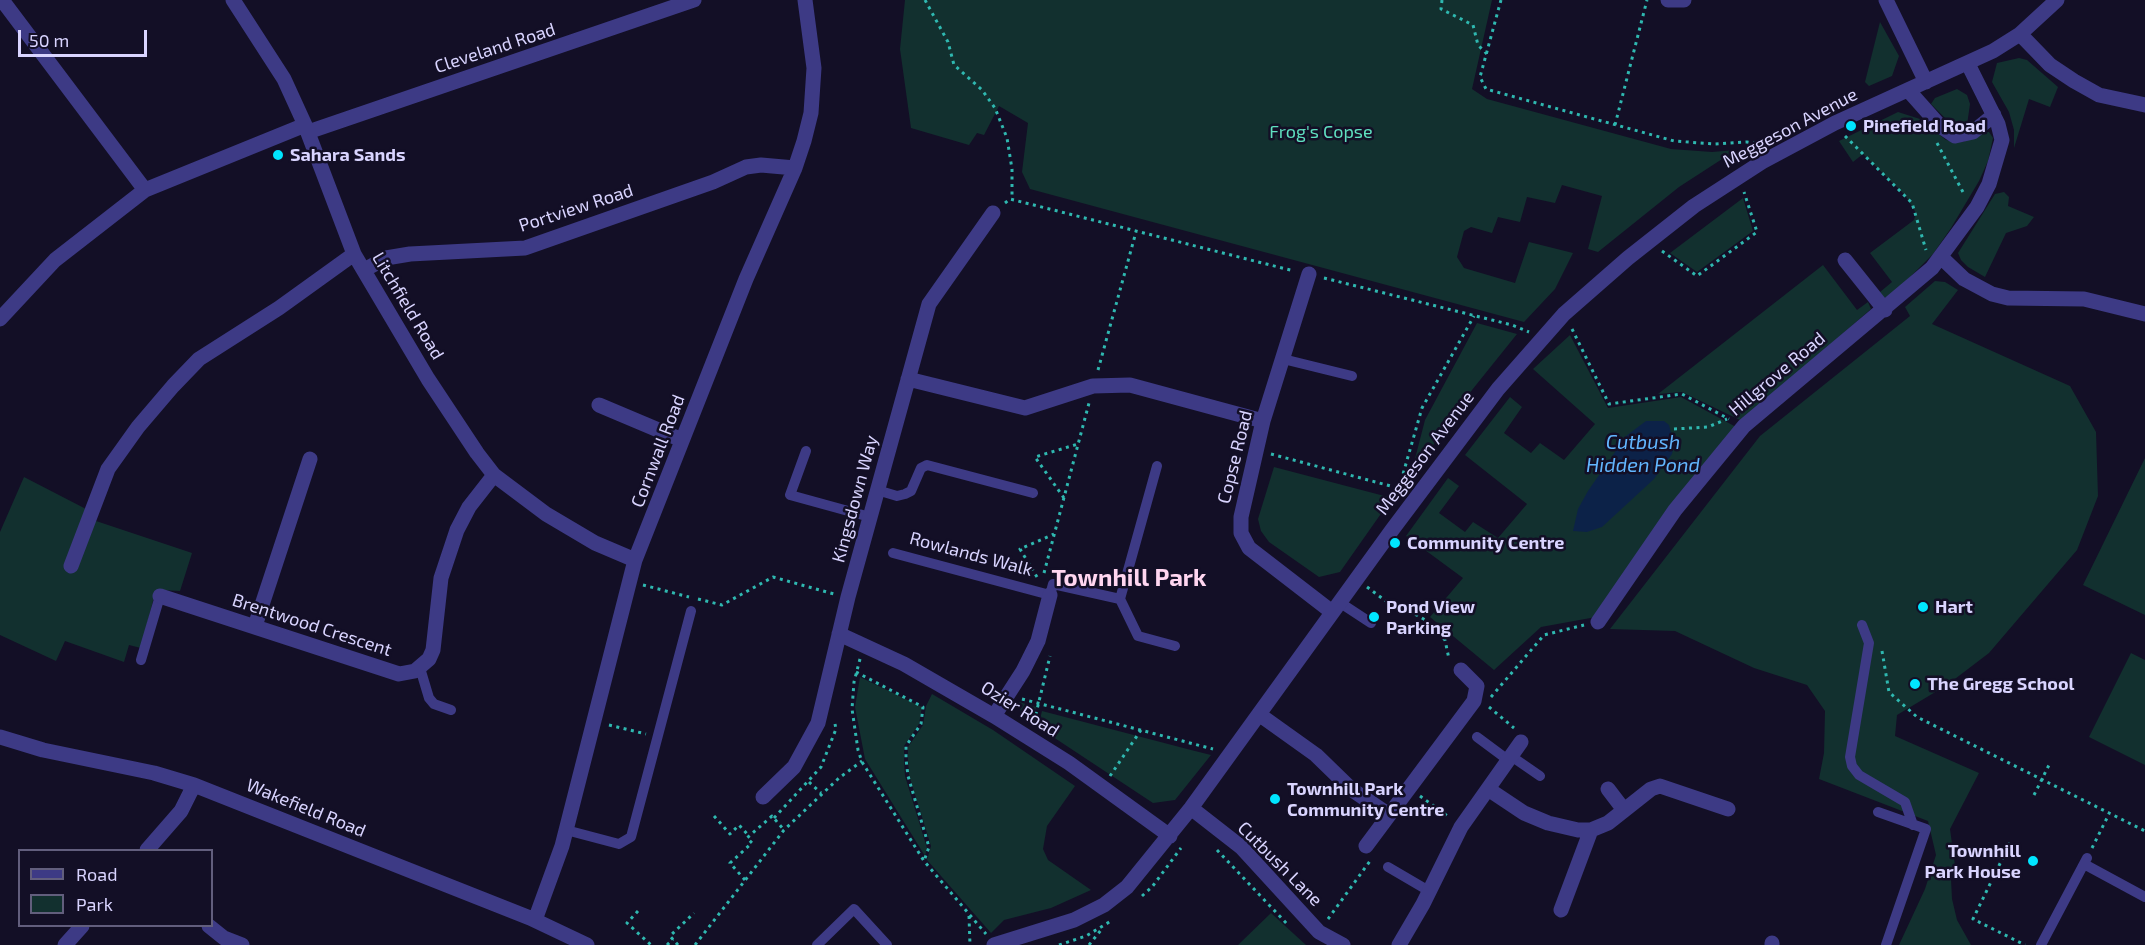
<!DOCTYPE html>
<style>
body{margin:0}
#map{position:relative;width:2145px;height:945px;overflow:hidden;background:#130f26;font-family:"Exo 2",sans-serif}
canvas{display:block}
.legend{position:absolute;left:18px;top:849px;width:195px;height:78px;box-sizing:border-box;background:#130f26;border:2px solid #625e7d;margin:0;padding:8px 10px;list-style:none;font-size:18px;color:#d9d4ff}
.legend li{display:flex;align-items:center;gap:12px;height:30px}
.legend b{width:30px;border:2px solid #625e7d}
.scale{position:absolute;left:18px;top:30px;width:129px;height:27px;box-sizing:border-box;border:3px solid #d9d4ff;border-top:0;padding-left:8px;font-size:18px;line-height:21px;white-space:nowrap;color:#d9d4ff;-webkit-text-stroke:4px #130f26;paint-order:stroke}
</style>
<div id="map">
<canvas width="2145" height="945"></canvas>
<ul class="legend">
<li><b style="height:8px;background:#3d3a85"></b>Road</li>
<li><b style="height:16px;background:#12302f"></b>Park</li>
</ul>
<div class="scale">50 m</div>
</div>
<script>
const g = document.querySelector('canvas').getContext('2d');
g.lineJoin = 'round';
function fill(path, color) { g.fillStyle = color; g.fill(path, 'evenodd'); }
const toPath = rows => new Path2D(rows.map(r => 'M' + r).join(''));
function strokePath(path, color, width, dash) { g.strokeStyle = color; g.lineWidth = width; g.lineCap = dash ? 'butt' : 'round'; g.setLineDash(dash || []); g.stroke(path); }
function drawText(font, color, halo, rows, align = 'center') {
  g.font = font + ' "Exo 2",sans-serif'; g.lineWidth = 5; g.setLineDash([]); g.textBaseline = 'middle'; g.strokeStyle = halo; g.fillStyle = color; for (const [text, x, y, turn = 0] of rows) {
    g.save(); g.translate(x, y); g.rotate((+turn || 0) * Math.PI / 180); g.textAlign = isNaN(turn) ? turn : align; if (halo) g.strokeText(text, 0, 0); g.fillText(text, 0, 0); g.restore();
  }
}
const green = toPath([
 [905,0,1492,0,1472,89,1487,99,1671,149,1712,152,1736,150,1679,187,1598,252,1588,249,1602,196,1562,185,1555,203,1527,197,1520,222,1498,217,1492,233,1471,227,1464,231,1457,257,1464,268,1515,283,1529,242,1573,253,1555,289,1524,322,1030,189,1022,172,1028,123,999,106,984,135,977,133,969,145,911,128,900,49],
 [1880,22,1899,56,1892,76,1869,86,1865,82],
 [2019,58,2027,60,2058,87,2050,107,2029,99,2014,148,2014,130,2009,112,1992,82,1997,63],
 [1957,89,1967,95,1970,104,1967,125,1951,124,1931,104,1935,98],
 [1898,112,1920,119,1917,124,1922,134,1932,129,1946,140,1963,142,1983,132,1989,132,1993,138,1988,161,1979,181,1951,228,1933,254,1894,293,1884,298,1880,292,1892,282,1870,253,1914,220,1916,213,1905,195,1863,154,1853,162,1839,141],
 [2004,192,2009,197,2008,206,2034,217,2027,226,2006,233,1985,277,1968,267,1961,260,1958,253,1995,194],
 [1743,198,1753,231,1697,272,1670,253],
 [1823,265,1857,310,1868,302,1871,309,1742,421,1682,392,1658,394],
 [1935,281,1945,282,1958,290,1932,324,2070,386,2096,432,2098,496,2077,550,1989,653,1947,685,1897,715,1895,736,1979,773,1950,829,1956,873,1951,879,1952,899,1957,920,1971,945,1899,945,1925,889,1936,855,1928,821,1819,779,1824,753,1825,711,1807,685,1754,668,1675,631,1610,629,1760,436,1910,316,1905,307],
 [1477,323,1517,334,1472,390,1410,478,1425,420],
 [1570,335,1608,408,1681,397,1736,427,1596,617,1541,627,1494,670,1430,617,1463,578,1406,536,1448,478,1459,486,1439,513,1465,532,1473,522,1498,538,1527,504,1465,455,1510,397,1522,407,1504,433,1531,453,1540,443,1564,460,1595,424,1533,369],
 [2145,458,2145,615,2083,585],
 [1274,467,1392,498,1340,572,1319,577,1269,542,1261,531,1258,519],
 [24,477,86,509,96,521,192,553,180,591,160,590,155,593,141,648,129,645,124,662,65,641,56,661,0,635,0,532],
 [2131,653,2145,660,2145,765,2089,737],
 [860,677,922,707,919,724,904,746,904,760,905,776,927,848,925,856,865,759,855,707],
 [932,694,993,730,1075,786,1047,826,1043,849,1048,860,1091,890,1051,908,1004,920,991,933,927,860,931,846,909,775,908,760,908,747,923,725,926,706],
 [1019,702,1036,707,1032,723,1026,721,1021,713],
 [1042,711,1191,750,1211,755,1175,800,1153,803,1038,727],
 [1271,913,1306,945,1238,945]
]);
const water = toPath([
 [1646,421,1664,421,1669,425,1674,445,1672,454,1654,479,1602,527,1587,532,1573,531,1578,509,1588,491,1626,436]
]);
const path = toPath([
 [925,0,948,42,954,65,982,90,995,108,1007,138,1012,169,1012,199],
 [1442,0,1441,9,1473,25,1478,45,1487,54],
 [1501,0,1480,77,1486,89,1674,141,1714,144,1747,142,1754,143,1757,149],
 [1615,125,1647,0],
 [1845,136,1912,203,1926,250],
 [1937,143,1965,196],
 [1005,203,1010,199,1294,271],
 [1662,251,1697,276,1757,232,1744,192],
 [1324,278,1512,325,1529,332],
 [1572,329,1609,404,1682,394,1729,419],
 [1098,370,1136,232],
 [1674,429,1708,427,1727,419],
 [1271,454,1398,488],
 [1399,488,1422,408,1474,316],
 [1064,498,1035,457,1078,444],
 [1044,573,1089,403],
 [1037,577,1020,549,1054,534],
 [643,585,689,597],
 [1367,587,1402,613,1406,609,1427,621,1445,640,1449,659],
 [698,599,722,605,773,577,834,594],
 [1882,651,1889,692,1917,717,2145,831],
 [860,659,854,682,852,709,858,750,862,762,924,861,986,934],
 [856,672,923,707,921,724,906,746,906,759,908,776,929,847,924,861],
 [1491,697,1544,635,1584,625],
 [1022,699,1213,749],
 [1489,707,1514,728],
 [1034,722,1050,656],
 [609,725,646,734],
 [1110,776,1141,730],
 [809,782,821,793],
 [2034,795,2049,765],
 [1420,796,1449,817],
 [714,816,730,834,739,825,749,836],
 [774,818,821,767,836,729,835,724],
 [2010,843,1973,919,2025,945],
 [2092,848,2109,814],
 [1217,850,1289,926],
 [745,880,730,863,752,843,747,838,772,816,784,830],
 [1142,896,1152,887,1181,848],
 [638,911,627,923,651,945],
 [969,916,970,945],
 [1328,919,1370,861],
 [667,945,673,939],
 [678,945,670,936,694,913],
 [695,945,784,830,839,778,862,761],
 [1059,945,1086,936,1111,921],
 [1089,945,1101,930]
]);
const service = toPath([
 [1283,359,1352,376],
 [806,451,790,495,870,517],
 [877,490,897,496,905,494,911,491,921,468,927,465,1033,493],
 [893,553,1050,595,1053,584,1120,599,1138,636,1175,646],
 [1120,599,1157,466],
 [1339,602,1371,623],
 [1862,625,1869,643,1850,757,1852,766,1859,775,1905,802,1913,825],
 [141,660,160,596],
 [420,668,429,698,434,704,451,710],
 [1477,737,1508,760],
 [1511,756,1540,776],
 [1878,812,1926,829,1886,945],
 [566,830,619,844,631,837,691,611],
 [2084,864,2145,897],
 [1388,867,1429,891],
 [817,945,854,909,887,945],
 [2041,945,2087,858]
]);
const minor = toPath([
 [2,0,145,190],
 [233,0,284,79,305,125,354,254,428,379,477,453,494,475,546,514,595,543,635,560],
 [1668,0,1684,0],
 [1886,0,1926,82],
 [2020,34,2050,65,2074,81,2099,95,2145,105],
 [1908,90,1940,126,1955,136,1973,132,1994,115],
 [308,132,694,0],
 [1942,258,1964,279,1992,294,2008,298,2084,299,2145,314],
 [1845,260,1885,310],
 [364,270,386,258,410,254,525,248,713,182,746,167,761,165,795,168],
 [1309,274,1263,421,1241,517,1241,533,1249,548,1332,612],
 [0,319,55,260,145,190,305,125],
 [908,379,1025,408,1093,386,1130,385,1263,421],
 [599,405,682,440],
 [71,566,108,469,138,427,173,386,199,359,279,308,354,254],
 [160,596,399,674,415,671,429,659,433,650,441,578,457,530,469,507,494,475],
 [1598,622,1675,510,1744,426,1932,268,1977,207,1989,184,2002,140,1998,124,1968,64],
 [255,626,310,459],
 [839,634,904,664,994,716,1069,763,1170,836],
 [1260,715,1316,755,1351,789,1389,815],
 [994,716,1023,671,1038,641,1050,595],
 [0,737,43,750,154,773,194,785,530,918,587,945],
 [1488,789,1524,813,1548,823,1578,830,1591,830,1608,823,1651,789,1660,786,1728,809],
 [1608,789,1624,810],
 [763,797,794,767,818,723,848,597,929,304,993,213],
 [1191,808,1241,847,1319,932,1343,945],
 [1366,846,1474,701,1477,686,1461,670],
 [147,850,181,811,194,785],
 [1561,910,1591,830],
 [535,920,562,846,635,560,746,279,795,168,804,141,811,113,814,68,805,0],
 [209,926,224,938,242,945],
 [1772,943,1772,945],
 [65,945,82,926],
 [994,945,1074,920,1104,905,1127,887,1191,808,1392,530,1498,389,1564,314,1628,258,1694,206,1762,162,1835,123,1993,51,2020,34,2057,0],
 [1399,945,1423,904,1461,827,1521,742]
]);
const markers = [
 [1851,126,6,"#00e5ff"],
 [278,155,6,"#00e5ff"],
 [1395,543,6,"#00e5ff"],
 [1923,607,6,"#00e5ff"],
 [1374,617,6,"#00e5ff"],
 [1915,684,6,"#00e5ff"],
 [1275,799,6,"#00e5ff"],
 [2033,861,6,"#00e5ff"]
];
const streetNames = [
 ["Cleveland Road",495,48,-18],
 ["Meggeson Avenue",1790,128,-28],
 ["Portview Road",576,208,-18],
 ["Litchfield Road",408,306,59],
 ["Hillgrove Road",1777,374,-40],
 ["Cornwall Road",658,451,-69],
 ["Meggeson Avenue",1425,453,-53],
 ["Copse Road",1235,457,-76],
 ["Kingsdown Way",855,499,-75],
 ["Rowlands Walk",971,554,15],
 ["Brentwood Crescent",312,625,18],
 ["Ozier Road",1020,709,32],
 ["Wakefield Road",306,808,22],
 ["Cutbush Lane",1280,864,45]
];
const poiNames = [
 ["Pinefield Road",1863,126],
 ["Sahara Sands",290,155],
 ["Community Centre",1407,543],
 ["Pond View",1386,607],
 ["Parking",1386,628],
 ["Hart",1935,607],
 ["The Gregg School",1927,684],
 ["Townhill Park",1287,789],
 ["Community Centre",1287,810],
 ["Townhill",2021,851,"right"],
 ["Park House",2021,872,"right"]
];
const parkNames = [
 ["Frog's Copse",1321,132]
];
const waterNames = [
 ["Cutbush",1643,442],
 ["Hidden Pond",1643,465]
];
const districtNames = [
 ["Townhill Park",1129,578]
];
fill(green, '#12302f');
fill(water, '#0c2248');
strokePath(path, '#2fb8b0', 3, [3, 4.5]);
strokePath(service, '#3d3a85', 10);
strokePath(minor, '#3d3a85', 15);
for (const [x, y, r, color] of markers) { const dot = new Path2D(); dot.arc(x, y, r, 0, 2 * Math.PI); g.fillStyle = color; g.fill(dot); strokePath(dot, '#130f26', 2); }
drawText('18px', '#d9d4ff', '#130f26', streetNames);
drawText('bold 18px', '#d9d4ff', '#130f26', poiNames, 'left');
drawText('18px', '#5fe0c0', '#130f26', parkNames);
drawText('italic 20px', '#62b6ff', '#130f26', waterNames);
drawText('bold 24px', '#ffd6f0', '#130f26', districtNames);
</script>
